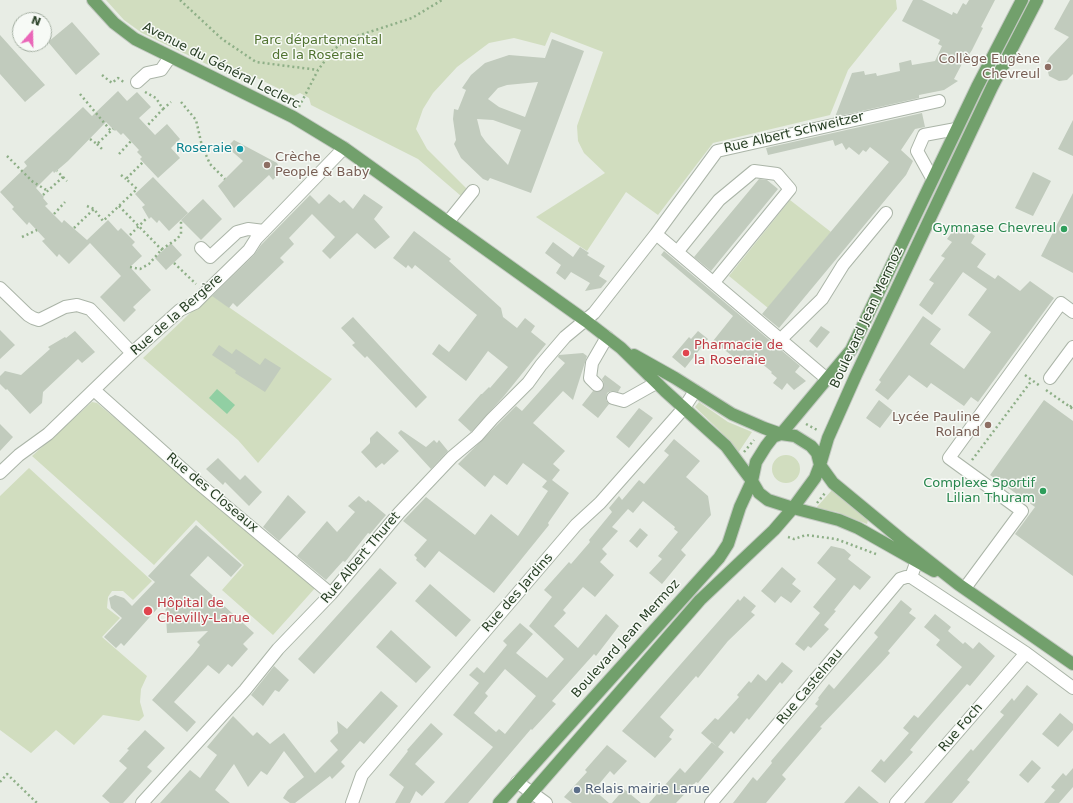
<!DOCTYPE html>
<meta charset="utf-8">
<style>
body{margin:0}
#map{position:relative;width:1073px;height:803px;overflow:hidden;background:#e8ede5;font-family:"DejaVu Sans",sans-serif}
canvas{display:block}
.north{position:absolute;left:12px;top:12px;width:40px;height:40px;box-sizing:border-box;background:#f7faf6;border:1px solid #a4afa2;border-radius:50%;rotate:20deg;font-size:11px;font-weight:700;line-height:16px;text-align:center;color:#283f25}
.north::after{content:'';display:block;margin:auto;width:14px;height:18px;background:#ea66b8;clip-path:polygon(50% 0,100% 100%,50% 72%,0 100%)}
</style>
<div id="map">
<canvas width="1073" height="803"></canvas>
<div class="north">N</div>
</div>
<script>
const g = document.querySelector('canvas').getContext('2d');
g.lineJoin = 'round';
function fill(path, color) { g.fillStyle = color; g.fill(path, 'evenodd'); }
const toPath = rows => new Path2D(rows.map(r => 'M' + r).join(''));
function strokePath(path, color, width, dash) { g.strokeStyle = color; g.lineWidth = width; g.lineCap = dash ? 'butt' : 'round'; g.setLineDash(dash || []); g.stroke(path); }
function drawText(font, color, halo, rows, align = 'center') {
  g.font = font + ' "DejaVu Sans",sans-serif'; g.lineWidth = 3; g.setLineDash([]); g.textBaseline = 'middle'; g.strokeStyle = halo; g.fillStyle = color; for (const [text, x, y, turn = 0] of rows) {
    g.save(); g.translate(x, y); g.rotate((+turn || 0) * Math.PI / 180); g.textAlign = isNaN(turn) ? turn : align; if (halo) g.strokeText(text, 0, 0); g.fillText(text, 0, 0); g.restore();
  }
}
const green = toPath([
 [106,0,896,0,897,9,848,70,830,115,713,143,658,215,626,192,587,251,536,217,605,173,584,153,578,141,577,126,603,52,551,32,545,46,514,38,489,43,457,67,433,93,423,109,416,129,427,149,467,189,461,196,418,159,311,105,309,98,300,93,294,96,257,78,248,84,142,33,124,20],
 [790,200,831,232,768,308,729,276],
 [210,294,332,379,258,463,238,440,143,358],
 [92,402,97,403,316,587,273,635,222,590,244,565,196,520,154,565,32,456],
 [699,402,728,422,752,432,738,453,721,432,695,407],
 '772 469a14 14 0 1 1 28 0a14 14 0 1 1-28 0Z',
 [29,468,152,581,133,600,123,591,112,591,108,597,107,608,120,618,102,637,147,676,141,689,140,702,144,716,139,721,103,715,74,745,56,730,31,753,0,730,0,496],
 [832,490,868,520,867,524,837,512,816,508]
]);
const water = toPath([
 [217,389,235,405,227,414,209,398]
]);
const building = toPath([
 [913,0,922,0,952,15,953,12,957,14,963,3,966,5,969,0,995,0,981,27,983,28,972,50,966,59,965,58,954,79,958,81,944,90,919,95,919,98,835,117,852,73,864,71,865,75,876,73,877,76,900,71,899,63,911,60,912,65,935,61,942,46,938,44,940,40,902,21],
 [1070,0,1073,0,1073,74,1067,80,1059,81,1049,76,1046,63,1050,57,1069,37,1054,29],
 [72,22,100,54,76,75,48,42],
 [0,35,45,85,25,102,0,74],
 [552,39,584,51,531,193,490,178,488,181,483,179,461,158,454,144,456,140,453,119,454,109,458,110,466,90,462,88,471,75,485,63,509,55,545,58],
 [538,82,525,117,499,107,488,99,498,88,507,85],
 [477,119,493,120,521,130,508,165,486,142,481,135],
 [118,91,127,101,137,92,151,107,139,118,155,135,167,124,180,139,171,148,180,158,158,178,140,159,142,157,137,152,139,150,123,133,121,135,116,130,115,131,106,122,68,161,54,173,53,171,36,188,44,197,43,198,48,204,45,206,62,223,64,220,87,240,108,220,118,231,121,228,135,242,132,245,142,256,130,267,151,290,133,307,136,310,124,322,100,297,121,276,90,243,69,264,59,254,57,257,42,241,45,239,29,222,27,225,12,209,14,207,0,192,27,166,24,162,83,107,92,116],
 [922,113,925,127,915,129,901,150,913,161,906,175,779,328,762,314,889,162,870,147,866,152,863,150,859,155,849,147,846,150,842,143,835,146,833,140,768,155,766,148],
 [1073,120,1073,156,1058,149],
 [234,140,277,163,281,171,273,180,269,175,234,208,218,186,243,161,227,147],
 [1033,172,1051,181,1033,216,1015,208],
 [153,177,188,213,169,231,159,220,157,223,151,217,149,219,142,207,145,205,135,194],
 [759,179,767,180,778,189,711,271,694,257],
 [1073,193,1073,273,1041,256],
 [329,194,340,203,344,200,353,209,364,194,383,207,374,219,390,237,375,249,357,233,330,259,322,251,335,237,312,214,289,238,294,244,280,258,284,262,237,307,233,303,229,308,212,296,254,255,261,245,310,195,319,204],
 [203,199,222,219,201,240,181,220],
 [958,224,975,236,971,243,986,254,977,267,995,279,998,275,1020,291,1030,281,1054,298,978,402,971,397,964,406,931,383,927,388,909,375,888,400,875,390,881,382,879,380,923,316,941,329,930,344,964,369,991,332,968,315,987,289,963,272,932,315,919,305,934,283,929,280,945,258,941,256,952,242,947,239],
 [414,231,451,259,449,261,501,308,503,317,517,328,525,318,535,326,531,332,546,344,504,396,471,432,458,420,481,394,482,394,489,387,490,388,508,367,488,351,466,381,432,354,439,344,449,352,477,315,415,265,412,269,408,265,406,268,393,258],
 [553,242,573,257,580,247,589,253,587,255,605,266,599,276,607,281,601,288,585,291,590,283,571,272,565,280,556,273,561,265,545,253],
 [171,243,182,255,166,270,155,258],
 [664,251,800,366,795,372,806,381,794,390,787,383,782,390,773,383,777,378,771,373,772,372,755,358,749,365,737,356,735,358,713,341,733,316,661,255],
 [353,317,427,397,416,408,367,356,365,358,352,345,355,343,341,328],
 [821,326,830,332,817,348,809,341],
 [0,330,15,345,0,359],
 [75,331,95,352,82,363,78,359,43,392,42,403,30,414,7,389,6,390,0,384,0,376,5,371,21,375,50,349,48,347,65,337,66,338],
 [698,331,708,339,685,368,672,357,689,337,691,339],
 [219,345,232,354,236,349,260,365,265,358,281,368,265,392,235,373,236,371,212,355],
 [583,353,587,356,573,400,563,391,533,423,565,451,553,464,560,470,552,480,569,493,548,523,549,525,494,593,439,551,425,568,416,560,417,558,414,555,427,540,403,521,426,497,475,535,491,514,518,536,548,491,542,487,547,481,523,463,507,485,494,475,485,487,458,464,516,406,522,411,565,363,558,357,559,355],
 [605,375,621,387,618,392,611,391,607,393,606,400,609,404,598,418,582,405,593,391,599,392,603,390,604,383,602,379],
 [879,400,893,411,880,428,866,418],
 [1044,400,1073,421,1073,576,1015,534,1035,507,990,475],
 [639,408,653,418,629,448,616,437],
 [0,424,13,437,0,451],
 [401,430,426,447,434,440,437,443,439,440,448,451,431,469,398,433],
 [377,431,399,451,384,465,382,463,376,468,361,452,370,443,370,438],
 [674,439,700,461,686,477,708,496,711,515,681,550,686,555,662,584,649,573,662,559,658,556,678,532,674,529,675,527,643,501,633,513,628,509,612,527,618,531,602,549,607,554,600,562,614,575,595,597,583,587,563,610,566,613,554,626,578,648,606,614,619,626,596,656,594,654,552,701,556,704,532,730,531,729,468,803,444,803,493,747,453,715,479,683,469,675,477,667,484,673,507,645,503,641,520,623,533,634,516,653,547,678,564,659,529,626,552,597,544,590,569,562,571,564,590,542,589,540,612,512,609,508,619,496,622,500,639,480,644,484,669,455,664,451],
 [505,669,536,696,505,734,499,729,496,732,474,713,488,696,485,693],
 [218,458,240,480,245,475,262,492,249,506,225,482,223,485,206,469],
 [288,495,306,512,279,541,263,527],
 [359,496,366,502,368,500,386,515,370,534,368,533,345,562,343,561,326,580,297,556,327,521,337,532,355,512,348,506],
 [196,525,242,565,231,577,208,556,190,575,254,633,243,644,248,649,232,667,228,664,219,674,208,665,174,702,196,722,187,732,152,700,193,654,200,645,197,642,208,631,167,633,165,600,124,646,121,643,116,648,104,637,122,618,111,608,109,598,115,595,124,598,132,606,155,582,148,576],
 [640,528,648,535,637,548,629,541],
 [831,546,844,549,851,555,848,559,871,577,860,590,854,585,834,610,836,611,824,625,829,629,811,648,808,646,804,651,795,644,820,613,813,607,836,579,817,563],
 [782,567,796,579,792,584,801,591,791,603,781,596,775,603,761,591],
 [380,568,397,583,314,674,298,659],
 [430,584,471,620,456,637,415,601],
 [744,596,756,606,751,612,755,615,728,641,698,678,696,676,660,717,674,730,669,737,672,739,655,758,622,731,738,599,740,601],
 [901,600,912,609,909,613,916,618,888,651,890,653,881,663,820,727,822,728,782,775,786,779,766,803,733,803,753,777,757,781,772,763,771,761,818,706,815,704,819,699,818,698,829,684,834,689,878,637,874,633],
 [935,614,951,627,948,631,963,644,965,642,973,649,979,642,995,656,970,686,967,684,932,724,910,750,913,752,885,783,871,771,881,759,884,762,909,733,903,728,914,715,918,718,962,667,936,645,940,640,924,627],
 [391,630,431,667,416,683,376,647],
 [782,662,793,671,782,684,780,682,749,720,747,718,734,734,731,731,718,747,724,752,698,783,696,782,676,803,649,803,680,768,685,773,712,742,716,746,701,733,715,718,718,720,739,697,737,695,749,681,751,683,758,674,766,681],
 [274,666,289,680,279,692,275,690,263,706,251,695],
 [1027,685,1038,694,967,780,970,782,952,803,924,803,971,749,973,751,1004,715,1000,712,1012,698,1014,701],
 [381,691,398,706,364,744,360,741,341,762,345,766,332,779,330,776,295,803,290,803,283,798,288,790,304,777,284,751,267,775,261,771,248,787,234,764,215,790,230,803,160,803,190,770,200,778,217,755,207,747,233,716,253,736,257,732,270,744,284,733,315,773,338,750,330,741,338,733,337,721,347,729],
 [1060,713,1073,724,1073,730,1058,747,1042,734],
 [431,723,443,734,415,764,435,782,422,796,416,791,410,803,395,803,404,787,389,775,408,751,407,750],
 [145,730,165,748,147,767,152,771,123,803,110,803,102,796,127,768,119,761,129,750,127,749],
 [607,745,627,761,614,775,610,771,594,790,609,803,572,803,564,797,587,772,585,770],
 [1032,760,1041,768,1028,783,1019,775],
 [1073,768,1073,787,1059,803,1044,803,1055,790,1051,787,1063,773,1066,776],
 [859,786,879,803,844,803],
 [624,789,641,803,612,803]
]);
const minorTunnel = toPath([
 [597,385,613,398]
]);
const path = toPath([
 [180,0,222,39,256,62,318,70],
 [102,75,112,83,118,78,125,83],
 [145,92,156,98,163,109,147,126],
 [80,94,111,131],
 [181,102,196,120,202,146,210,164,225,179],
 [299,107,318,70,333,50,348,39,412,18,442,0],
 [163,109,171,102],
 [90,139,97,144,113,129],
 [97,144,102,149],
 [119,154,131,141],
 [7,156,33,182,48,191],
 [121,175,126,179],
 [63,177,67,181],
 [43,195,63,177,57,171],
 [87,206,94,209],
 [119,206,163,251],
 [54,214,65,202],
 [74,228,94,209,103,221,137,189,126,179,143,162],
 [130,235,147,218],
 [22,237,37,230],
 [174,263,196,284],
 [130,267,140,269,149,264,162,249,177,239,181,234,181,220],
 [1025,375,1040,386],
 [1046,390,1073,409],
 [1070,407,1073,404],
 [806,424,819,431],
 [744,452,754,440],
 [972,460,1032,380],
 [817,503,825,493],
 [788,537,794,539,806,535,836,539,876,554],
 [0,782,7,774,37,803]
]);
const minor = toPath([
 [137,82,147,73,161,70,170,57],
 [932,178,917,151,924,135,956,129],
 [448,222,473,191],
 [656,234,827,379],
 [201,248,210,257,237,232,248,229,264,231],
 [678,251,719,200,754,171,777,174,790,189,714,282],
 [0,288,28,315,33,318,39,320,65,307,77,305,90,309,132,353],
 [781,339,822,299,843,265,886,213],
 [1050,378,1073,347],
 [597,385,590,378,592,363,607,337],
 [94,390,197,482,331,594],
 [613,398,624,401,656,383],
 [0,473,19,455,48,434,132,353,180,310,195,303,205,293,249,250,256,239,344,148],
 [916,563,911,577,1026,653,1073,688],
 [965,588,1022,511,949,458,1061,303,1073,312],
 [517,782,546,803],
 [142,803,245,690,278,649,331,594,399,513,452,457,477,436,492,419,528,383,541,365,565,337,594,313,656,234,717,151,939,101],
 [352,803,362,775,576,525,600,503,684,408,695,391],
 [711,803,900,579,906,577,911,577],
 [896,803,1026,653]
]);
const major = toPath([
 [93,0,114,23,135,39,293,117,344,148,586,321,621,348,665,391,726,446,752,481,740,507,728,544,719,558,499,803],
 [1037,0,992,87,856,375,828,438,820,465,833,483,902,540,958,584,1073,664],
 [634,355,675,378,732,414,764,428,781,434,795,436,811,446,817,453,820,465,815,478,793,508,768,500,759,493,752,481,756,462,766,446,773,437,781,434,851,350,977,87,1022,0],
 [523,803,700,600,774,530,793,508,839,520,858,528,934,571]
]);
const markers = [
 [1048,67,4,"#8d6e63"],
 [240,149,4,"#0f9aa8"],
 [267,165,4,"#8d6e63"],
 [1064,229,4,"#2e9e5b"],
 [686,353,4,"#e0444e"],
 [988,425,4,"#8d6e63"],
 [1043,491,4,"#2e9e5b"],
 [148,611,5,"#e0444e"],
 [577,790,4,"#5c6f8a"]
];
const parkNames = [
 ["Parc départemental",318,41],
 ["de la Roseraie",318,56]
];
const educationNames = [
 ["Collège Eugène",1040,60],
 ["Chevreul",1040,75],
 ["Crèche",275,158,"left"],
 ["People & Baby",275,173,"left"],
 ["Lycée Pauline",980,418],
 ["Roland",980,433]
];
const streetNames = [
 ["Avenue du Général Leclerc",221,66,27],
 ["Rue Albert Schweitzer",794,133,-13],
 ["Rue de la Bergère",177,315,-41],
 ["Boulevard Jean Mermoz",867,318,-65],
 ["Rue des Closeaux",212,493,40],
 ["Rue Albert Thuret",361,558,-50],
 ["Rue des Jardins",518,593,-49],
 ["Boulevard Jean Mermoz",626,639,-48],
 ["Rue Castelnau",810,687,-50],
 ["Rue Foch",961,728,-49]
];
const cultureNames = [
 ["Roseraie",232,149]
];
const leisureNames = [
 ["Gymnase Chevreul",1056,229],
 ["Complexe Sportif",1035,484],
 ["Lilian Thuram",1035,499]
];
const healthNames = [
 ["Pharmacie de",694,346],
 ["la Roseraie",694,361],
 ["Hôpital de",157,604],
 ["Chevilly-Larue",157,619]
];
const serviceNames = [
 ["Relais mairie Larue",585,790]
];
fill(green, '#d1ddbf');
fill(water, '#91cfa3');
fill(building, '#c1cbbd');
strokePath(minorTunnel, '#c2cabf', 12, [12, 6]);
strokePath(minor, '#abb5a8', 14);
strokePath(major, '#c3c9c2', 14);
strokePath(path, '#8eaf87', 2.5, [2, 3]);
strokePath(minor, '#fff', 12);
strokePath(major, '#72a06c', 12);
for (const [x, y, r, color] of markers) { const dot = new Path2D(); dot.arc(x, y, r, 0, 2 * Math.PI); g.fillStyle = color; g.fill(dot); strokePath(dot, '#f7faf6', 1.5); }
drawText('13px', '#517331', '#f7faf6', parkNames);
drawText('13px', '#785e54', '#f7faf6', educationNames, 'right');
drawText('13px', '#283f25', '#f7faf6', streetNames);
drawText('13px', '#0d838f', '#f7faf6', cultureNames, 'right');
drawText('13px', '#27864d', '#f7faf6', leisureNames, 'right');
drawText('13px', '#be3a42', '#f7faf6', healthNames, 'left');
drawText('13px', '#4e5e75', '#f7faf6', serviceNames, 'left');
</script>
